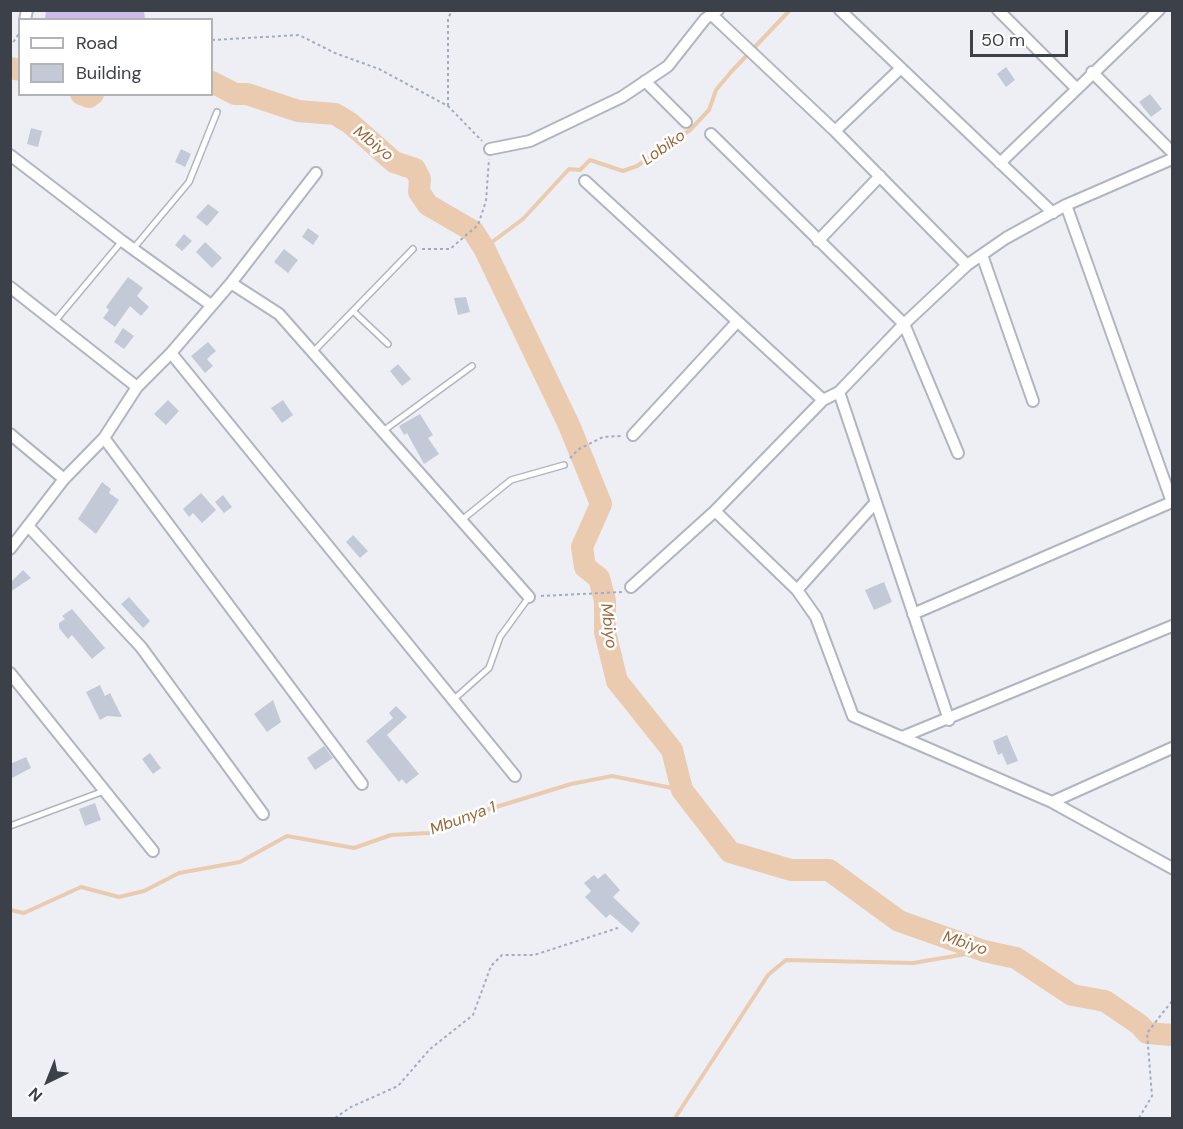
<!DOCTYPE html>
<style>
body{margin:0}
#map{position:relative;width:1183px;height:1129px;overflow:hidden;background:#edeff5;font-family:"DM Sans",sans-serif}
canvas{display:block}
.frame{position:absolute;inset:0;border:12px solid #3b4049;pointer-events:none}
.legend{position:absolute;left:18px;top:18px;width:195px;height:78px;box-sizing:border-box;background:#fff;border:2px solid #b1b3b6;margin:0;padding:8px 10px;list-style:none;font-size:18px;color:#3b4049}
.legend li{display:flex;align-items:center;gap:12px;height:30px}
.legend b{width:30px;border:2px solid #b1b3b6}
.north{position:absolute;left:18px;top:1051px;width:60px;height:60px;-webkit-text-stroke:4px #fff;paint-order:stroke;rotate:223deg;font-size:16px;font-weight:700;line-height:24px;text-align:center;color:#3b4049}
.north::after{content:'';display:block;margin:auto;width:21px;height:27px;background:#3b4049;clip-path:polygon(50% 0,100% 100%,50% 72%,0 100%)}
.scale{position:absolute;left:970px;top:30px;width:98px;height:27px;box-sizing:border-box;border:3px solid #3b4049;border-top:0;padding-left:8px;font-size:18px;line-height:21px;white-space:nowrap;color:#3b4049;-webkit-text-stroke:4px #fff;paint-order:stroke}
</style>
<div id="map">
<canvas width="1183" height="1129"></canvas>
<div class="frame"></div>
<ul class="legend">
<li><b style="height:8px;background:#fff"></b>Road</li>
<li><b style="height:16px;background:#c3c9d6"></b>Building</li>
</ul>
<div class="north">N</div>
<div class="scale">50 m</div>
</div>
<script>
const g = document.querySelector('canvas').getContext('2d');
g.lineJoin = 'round';
function fill(path, color) { g.fillStyle = color; g.fill(path, 'evenodd'); }
const toPath = rows => new Path2D(rows.map(r => 'M' + r).join(''));
function strokePath(path, color, width, dash) { g.strokeStyle = color; g.lineWidth = width; g.lineCap = dash ? 'butt' : 'round'; g.setLineDash(dash || []); g.stroke(path); }
function drawText(font, color, halo, rows, align = 'center') {
  g.font = font + ' "DM Sans",sans-serif'; g.lineWidth = 5; g.setLineDash([]); g.textBaseline = 'middle'; g.strokeStyle = halo; g.fillStyle = color; for (const [text, x, y, turn = 0] of rows) {
    g.save(); g.translate(x, y); g.rotate((+turn || 0) * Math.PI / 180); g.textAlign = isNaN(turn) ? turn : align; if (halo) g.strokeText(text, 0, 0); g.fillText(text, 0, 0); g.restore();
  }
}
const green = toPath([
 [46,10,144,11,145,19,45,19]
]);
const stream = toPath([
 [484,248,523,219,569,169,580,170,590,160,623,171,637,166,690,130,709,110,716,90,731,72,790,10],
 [10,910,24,913,81,887,119,897,144,891,179,873,240,862,287,836,354,848,391,835,429,833,470,815,571,784,612,776,682,790],
 [675,1118,768,975,786,960,913,963,984,951]
]);
const river = toPath([
 [10,68,20,70],
 [212,82,235,94,247,94,298,111,335,114,350,123,394,162,415,169,420,179,419,192,428,205,473,231,484,248,569,425,601,504,582,547,585,567,599,578,605,601,605,632,617,681,672,750,682,790,730,852,791,870,829,870,899,921,984,951,1016,958,1072,995,1105,1001,1140,1025,1147,1033,1172,1035],
 [81,94,89,97,93,94]
]);
const building = toPath([
 [1006,67,1015,80,1006,87,997,74],
 [1150,94,1162,109,1151,117,1139,102],
 [31,128,42,131,38,147,27,144],
 [181,149,191,154,185,167,175,162],
 [208,204,219,212,207,226,196,217],
 [308,228,319,236,313,245,302,237],
 [184,234,192,241,182,251,175,245],
 [205,242,222,258,212,268,196,252],
 [284,249,298,260,288,273,274,262],
 [128,277,143,288,137,296,149,307,141,316,130,306,115,327,103,318,109,310,106,307],
 [466,297,470,312,458,315,454,298],
 [123,328,134,336,124,349,114,342],
 [208,342,216,351,207,359,213,366,205,373,191,356],
 [398,364,411,379,402,386,390,371],
 [168,400,179,411,166,425,154,414],
 [283,400,293,415,282,423,271,408],
 [420,414,433,435,428,438,439,454,424,464,407,433,404,435,399,426],
 [102,482,111,489,109,493,119,500,96,534,78,519],
 [201,493,216,510,202,523,193,513,189,517,183,509],
 [223,495,232,507,224,513,215,502],
 [353,535,368,551,360,558,346,542],
 [23,570,31,578,10,592,10,583],
 [884,582,892,602,874,610,865,590],
 [129,597,150,621,143,628,121,604],
 [72,609,105,648,92,659,72,635,68,639,59,628,59,623,65,619,62,616],
 [100,685,105,696,110,693,122,717,107,716,100,720,86,692],
 [273,700,281,722,267,732,254,714],
 [396,706,407,717,387,735,419,774,406,784,402,779,399,782,366,741,393,718,389,713],
 [1007,735,1018,761,1007,765,1002,753,998,755,993,741],
 [324,746,333,758,315,770,307,758],
 [150,753,161,768,153,774,142,759],
 [26,757,31,768,10,779,10,764],
 [95,803,101,820,85,826,79,809],
 [605,873,620,890,613,897,640,923,632,933,610,914,606,918,585,897,591,891,584,883,594,875,598,879]
]);
const path = toPath([
 [212,40,299,35,335,53,379,69,448,106,482,141],
 [10,47,20,32],
 [448,106,448,19,452,10],
 [422,249,450,249,478,225,486,201,489,159],
 [570,458,579,449,603,437,621,436],
 [541,596,622,592],
 [335,1118,351,1107,398,1086,430,1049,473,1015,491,966,502,955,534,955,618,928],
 [1139,1118,1152,1096,1147,1033,1172,1001]
]);
const service = toPath([
 [133,249,189,182,217,112],
 [353,311,388,344],
 [56,320,122,241],
 [313,352,413,249],
 [383,431,472,366],
 [463,519,511,480,564,465],
 [453,700,489,668,500,637,529,597],
 [10,826,104,791]
]);
const minor = toPath([
 [840,10,1053,213],
 [998,10,1076,88],
 [712,15,835,131,967,265],
 [25,20,27,10],
 [1092,72,1172,152],
 [645,81,686,122],
 [835,131,901,68],
 [711,134,904,324,958,453],
 [490,149,530,141,622,97,668,66,705,19,718,10],
 [10,155,122,241,211,305],
 [1000,163,1159,10],
 [585,181,823,400],
 [1066,205,1172,502],
 [818,241,880,176],
 [982,255,1033,401],
 [231,283,279,314,529,597],
 [10,287,137,387],
 [171,353,515,776],
 [839,392,949,720],
 [10,434,64,479],
 [633,435,737,322],
 [104,438,362,784],
 [715,511,797,590,816,617,853,716,1052,802,1172,868],
 [29,527,141,647,263,814],
 [10,549,64,479,104,438,137,387,171,353,231,283,316,173],
 [631,587,715,511,823,400,839,392,904,324,967,265,1006,238,1066,205,1172,159],
 [797,590,876,502],
 [913,614,1172,502],
 [10,673,153,851],
 [902,737,1172,626],
 [1052,802,1172,748]
]);
const waterNames = [
 ["Mbiyo",373,144,38],
 ["Lobiko",664,148,-35],
 ["Mbiyo",608,626,83],
 ["Mbunya 1",463,819,-20],
 ["Mbiyo",965,944,18]
];
fill(green, '#cfbae5');
strokePath(stream, '#ebcbb0', 4);
strokePath(river, '#ebcbb0', 22);
fill(building, '#c3c9d6');
strokePath(service, '#b0b5c0', 8);
strokePath(minor, '#b0b5c0', 14);
strokePath(path, '#a2acc0', 2, [3, 3]);
strokePath(service, '#fff', 5);
strokePath(minor, '#fff', 10);
drawText('italic 16px', '#9c6738', '#fff', waterNames);
</script>
